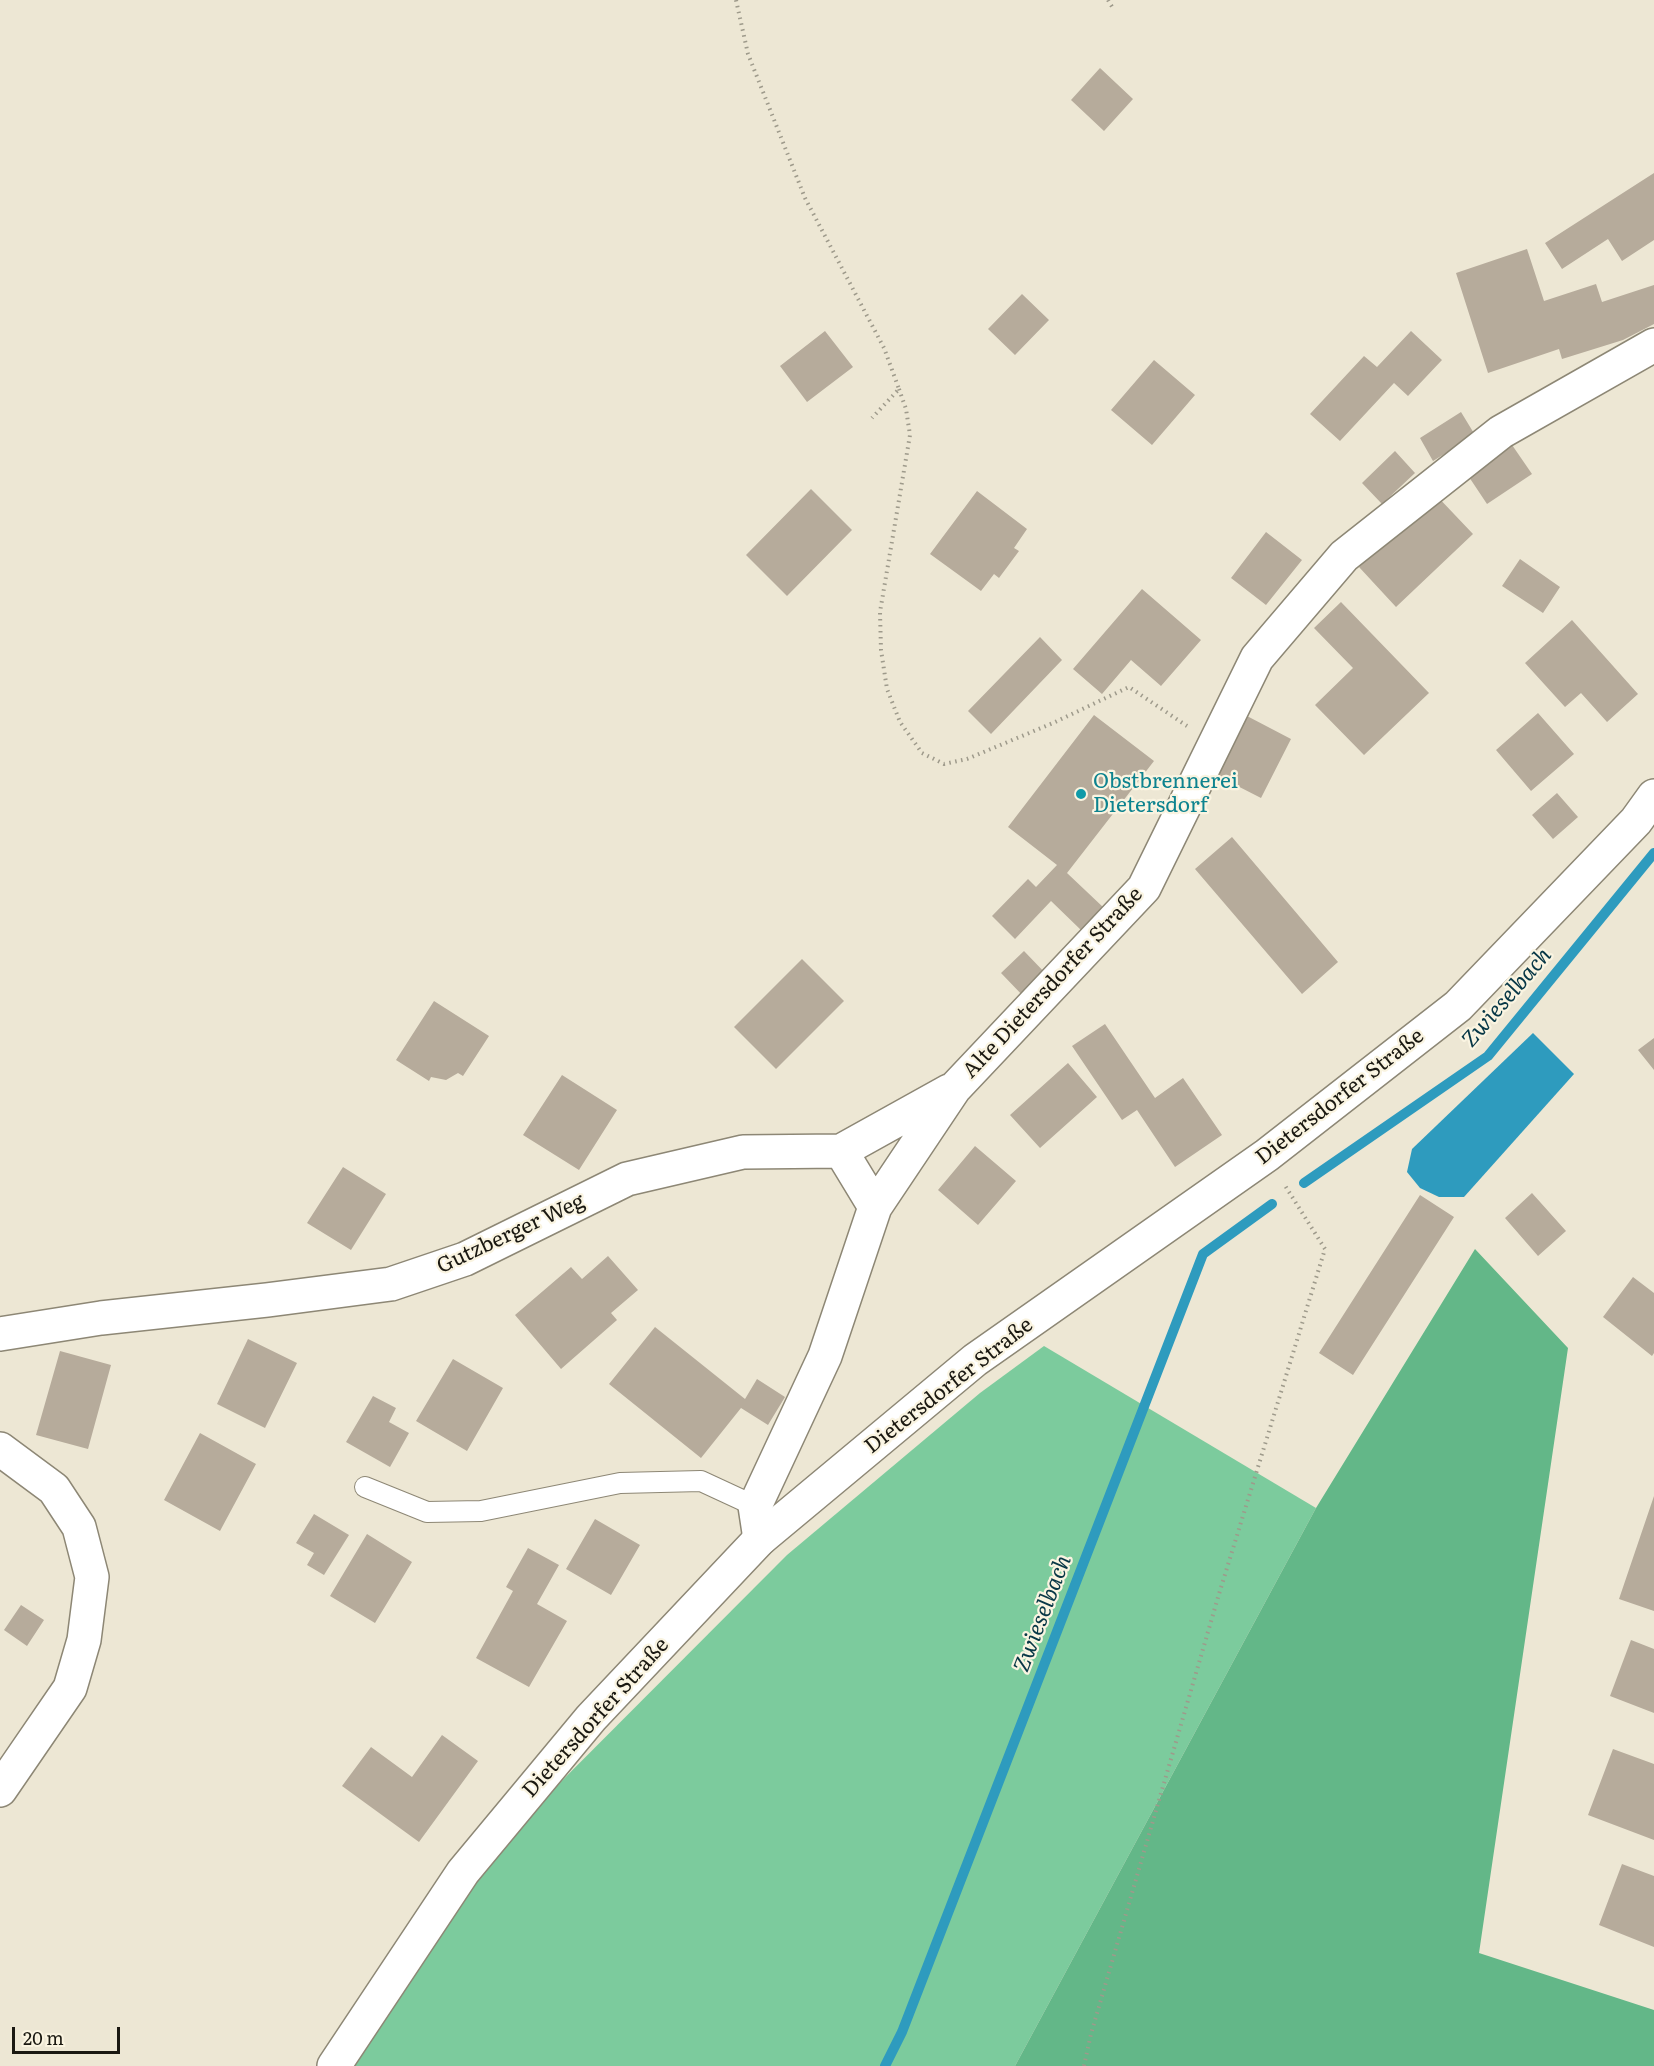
<!DOCTYPE html>
<meta charset="utf-8">
<style>
body{margin:0}
#map{position:relative;width:1654px;height:2066px;overflow:hidden;background:#ede7d4;font-family:Literata,serif}
canvas{display:block}
.scale{position:absolute;left:12px;top:2027px;width:108px;height:27px;box-sizing:border-box;border:3px solid #1a1811;border-top:0;padding-left:8px;font-size:18px;line-height:21px;white-space:nowrap;color:#1a1811;-webkit-text-stroke:4px #faf4e1;paint-order:stroke}
</style>
<div id="map">
<canvas width="1654" height="2066"></canvas>
<div class="scale">20 m</div>
</div>
<script>
const g = document.querySelector('canvas').getContext('2d');
g.lineJoin = 'round';
function fill(path, color) { g.fillStyle = color; g.fill(path, 'evenodd'); }
const toPath = rows => new Path2D(rows.map(r => 'M' + r).join(''));
function strokePath(path, color, width, dash) { g.strokeStyle = color; g.lineWidth = width; g.lineCap = dash ? 'butt' : 'round'; g.setLineDash(dash || []); g.stroke(path); }
function drawText(font, color, halo, rows, align = 'center') {
  g.font = font + ' Literata,serif'; g.lineWidth = 4.5; g.setLineDash([]); g.textBaseline = 'middle'; g.strokeStyle = halo; g.fillStyle = color; for (const [text, x, y, turn = 0] of rows) {
    g.save(); g.translate(x, y); g.rotate((+turn || 0) * Math.PI / 180); g.textAlign = isNaN(turn) ? turn : align; if (halo) g.strokeText(text, 0, 0); g.fillText(text, 0, 0); g.restore();
  }
}
const green = toPath([
 [1044,1346,1316,1508,1015,2066,320,2066,422,1921,787,1555,980,1393]
]);
const forest = toPath([
 [1475,1249,1568,1348,1479,1953,1654,2010,1654,2066,1015,2066,1316,1508]
]);
const water = toPath([
 [1533,1033,1574,1074,1464,1197,1439,1197,1420,1188,1407,1172,1412,1149]
]);
const stream = toPath([
 [1304,1183,1488,1056,1654,853],
 [885,2066,902,2032,1203,1254,1272,1204]
]);
const building = toPath([
 [1100,68,1133,99,1104,131,1071,100],
 [1654,173,1654,240,1622,261,1608,239,1562,269,1545,243],
 [1527,249,1544,301,1596,284,1602,302,1654,285,1654,324,1623,340,1562,359,1559,349,1488,373,1456,273],
 [1022,294,1049,320,1015,355,988,329],
 [825,331,853,367,807,402,780,366],
 [1411,331,1442,360,1408,396,1394,383,1340,441,1310,414,1364,356,1377,367],
 [1154,360,1195,395,1152,445,1111,410],
 [1461,412,1475,435,1433,461,1420,438],
 [1510,442,1532,474,1487,504,1465,471],
 [1395,451,1415,473,1382,504,1362,483],
 [811,489,852,530,787,596,746,555],
 [977,491,1027,529,1014,548,1019,551,999,578,994,574,981,591,930,554],
 [1435,494,1473,534,1396,607,1359,567],
 [1266,532,1302,560,1266,605,1231,578],
 [1520,559,1560,587,1543,613,1502,586],
 [1142,589,1201,640,1161,686,1131,660,1102,694,1073,669],
 [1341,602,1429,693,1364,755,1315,705,1353,668,1314,628],
 [1572,620,1638,694,1607,722,1581,693,1565,707,1525,663],
 [1040,637,1062,660,991,734,968,711],
 [1538,713,1574,754,1531,791,1496,750],
 [1094,715,1154,761,1067,873,1104,908,1082,931,1051,901,1015,939,992,916,1028,879,1036,887,1057,865,1008,827],
 [1247,716,1291,739,1261,798,1216,775],
 [1557,793,1578,817,1553,839,1532,815],
 [1232,837,1338,962,1302,994,1195,869],
 [1024,951,1049,977,1026,999,1001,973],
 [802,959,844,1001,776,1069,734,1027],
 [434,1001,489,1036,463,1076,458,1073,446,1080,431,1077,429,1081,396,1060],
 [1105,1024,1155,1098,1183,1078,1222,1135,1175,1167,1137,1110,1122,1120,1072,1046],
 [1654,1038,1654,1070,1638,1050],
 [1068,1063,1097,1097,1040,1148,1010,1115],
 [562,1075,617,1110,579,1170,523,1135],
 [975,1146,1016,1181,978,1225,938,1190],
 [343,1167,386,1194,351,1250,307,1223],
 [1532,1193,1566,1231,1538,1256,1505,1218],
 [1420,1195,1454,1217,1353,1375,1319,1353],
 [608,1256,638,1290,611,1313,617,1320,561,1369,515,1315,571,1267,582,1279],
 [1633,1277,1654,1293,1654,1353,1652,1356,1603,1317],
 [655,1327,745,1399,757,1379,785,1397,768,1425,741,1408,701,1458,609,1384],
 [248,1339,297,1363,265,1428,217,1404],
 [60,1351,111,1365,88,1449,36,1435],
 [453,1359,503,1388,467,1451,416,1421],
 [373,1396,396,1408,389,1422,409,1433,390,1467,346,1442],
 [200,1433,256,1464,220,1531,164,1500],
 [1654,1496,1654,1611,1619,1599],
 [314,1514,349,1535,324,1575,307,1565,314,1553,296,1543],
 [595,1519,640,1545,611,1595,566,1569],
 [367,1534,412,1562,375,1623,330,1596],
 [528,1548,559,1565,537,1604,567,1621,529,1687,476,1658,513,1591,506,1587],
 [21,1605,44,1620,27,1646,4,1630],
 [1631,1640,1654,1649,1654,1713,1610,1696],
 [442,1735,478,1761,419,1842,342,1786,371,1747,412,1777],
 [1613,1749,1654,1764,1654,1840,1588,1815],
 [1622,1864,1654,1876,1654,1947,1599,1925]
]);
const path = toPath([
 [736,0,748,54,805,198,884,348,899,389,872,418],
 [1108,0,1114,10],
 [899,389,906,409,910,435,880,612,881,650,887,689,900,722,922,753,944,764,967,759,1053,723,1129,687,1187,726],
 [1084,2066,1091,2034,1219,1594,1325,1249,1284,1184]
]);
const service = toPath([
 [365,1487,427,1512,481,1511,620,1483,701,1481,755,1506]
]);
const minor = toPath([
 [841,1151,875,1207],
 [0,1334,101,1318,267,1300,391,1284,465,1259,627,1179,743,1152,841,1151,949,1091],
 [0,1449,54,1489,79,1527,92,1577,84,1640,70,1688,0,1790],
 [760,1539,755,1506,825,1356,875,1207,954,1089,1144,888,1257,658,1344,556,1501,432,1654,345]
]);
const tertiary = toPath([
 [334,2066,463,1872,591,1718,760,1539,975,1360,1267,1155,1458,1006,1636,821,1654,796]
]);
const markers = [
 [1081,794,6,"#0f9aa8"]
];
const cultureNames = [
 ["Obstbrennerei",1093,782],
 ["Dietersdorf",1093,806]
];
const streetNames = [
 ["Alte Dietersdorfer Straße",1053,983,-47],
 ["Dietersdorfer Straße",1340,1097,-38],
 ["Gutzberger Weg",511,1234,-25],
 ["Dietersdorfer Straße",949,1386,-38],
 ["Dietersdorfer Straße",596,1718,-48]
];
const waterNames = [
 ["Zwieselbach",1507,998,-49],
 ["Zwieselbach",1043,1614,-69]
];
fill(green, '#7ccb9d');
fill(forest, '#63b788');
fill(water, '#2e9bbe');
strokePath(stream, '#2e9bbe', 10);
fill(building, '#b6ab9b');
strokePath(service, '#8d8775', 22);
strokePath(minor, '#8d8775', 36);
strokePath(tertiary, '#8d8775', 36);
strokePath(path, '#9e9a8b', 4, [1.5, 4.5]);
strokePath(service, '#fff', 20);
strokePath(minor, '#fff', 33);
strokePath(tertiary, '#fff', 33);
for (const [x, y, r, color] of markers) { const dot = new Path2D(); dot.arc(x, y, r, 0, 2 * Math.PI); g.fillStyle = color; g.fill(dot); strokePath(dot, '#faf4e1', 2); }
drawText('21px', '#0d838f', '#faf4e1', cultureNames, 'left');
drawText('21px', '#1a1811', '#faf4e1', streetNames);
drawText('italic 22px', '#073746', '#faf4e1', waterNames);
</script>
